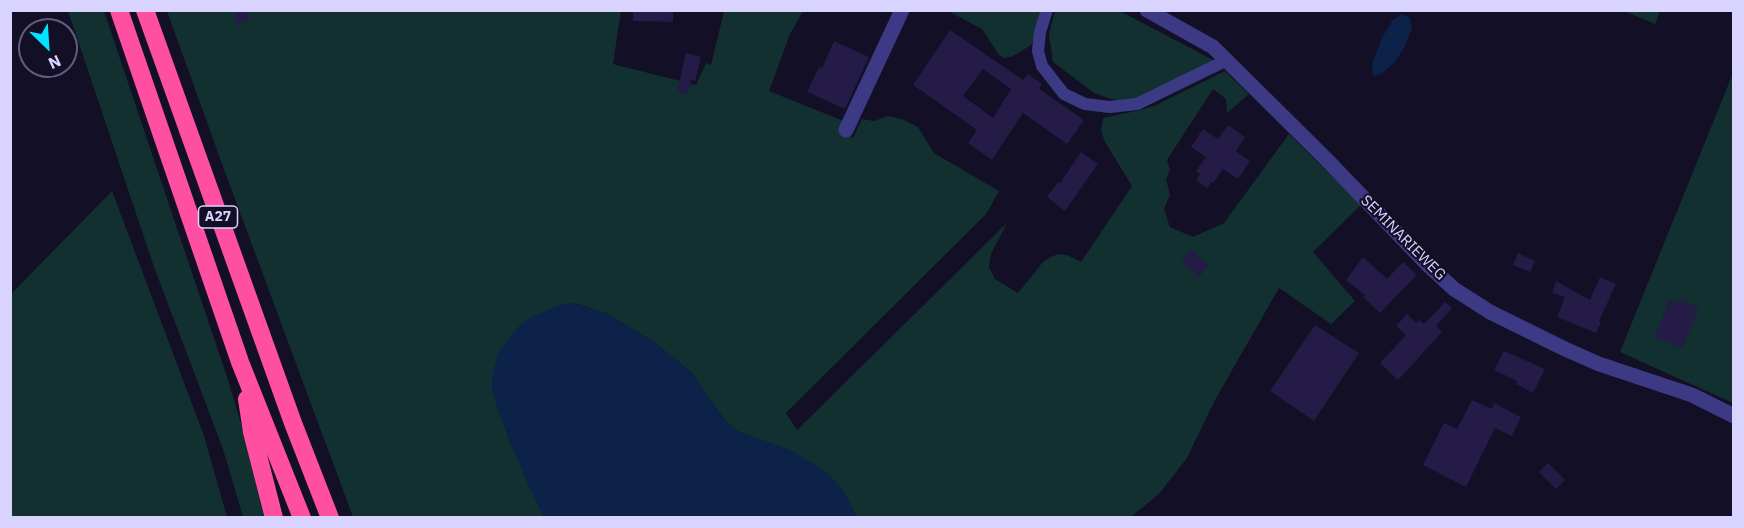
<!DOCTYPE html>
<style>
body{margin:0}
#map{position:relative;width:1744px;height:528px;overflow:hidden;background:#130f26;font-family:"IBM Plex Sans",sans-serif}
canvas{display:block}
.frame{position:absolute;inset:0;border:12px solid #d9d4ff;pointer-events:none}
.north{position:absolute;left:18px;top:18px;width:60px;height:60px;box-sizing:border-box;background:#130f26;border:2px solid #625e7d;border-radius:50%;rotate:155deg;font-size:16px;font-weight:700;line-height:24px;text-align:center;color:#d9d4ff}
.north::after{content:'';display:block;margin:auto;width:21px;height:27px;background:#00e5ff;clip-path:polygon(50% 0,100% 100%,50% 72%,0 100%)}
</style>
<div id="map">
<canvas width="1744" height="528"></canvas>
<div class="frame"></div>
<div class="north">N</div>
</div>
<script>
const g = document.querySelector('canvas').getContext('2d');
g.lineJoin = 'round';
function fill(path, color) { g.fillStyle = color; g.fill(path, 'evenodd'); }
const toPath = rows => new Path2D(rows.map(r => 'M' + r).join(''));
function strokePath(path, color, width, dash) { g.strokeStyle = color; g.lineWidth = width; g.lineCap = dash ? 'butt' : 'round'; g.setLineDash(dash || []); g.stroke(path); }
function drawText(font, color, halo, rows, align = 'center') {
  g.font = font + ' "IBM Plex Sans",sans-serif'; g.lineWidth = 4.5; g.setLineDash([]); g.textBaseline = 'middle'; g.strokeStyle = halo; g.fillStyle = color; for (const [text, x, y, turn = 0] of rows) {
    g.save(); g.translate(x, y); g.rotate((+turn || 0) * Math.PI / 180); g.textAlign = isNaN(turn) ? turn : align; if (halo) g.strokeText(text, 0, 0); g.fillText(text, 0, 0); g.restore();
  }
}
const green = toPath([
 [68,11,104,11,228,380,242,427,264,517,243,517,223,449,154,267],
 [167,11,621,11,613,64,696,85,706,63,711,65,724,11,803,11,790,34,769,91,846,122,842,132,853,138,862,119,874,121,888,116,902,119,918,127,934,153,999,191,987,213,786,413,797,430,1007,223,991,254,989,267,995,279,1018,293,1043,262,1051,257,1058,254,1067,255,1081,262,1132,186,1105,142,1101,131,1103,118,1136,111,1154,106,1225,71,1249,94,1227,113,1226,99,1213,89,1167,160,1170,170,1166,179,1170,195,1164,209,1170,227,1193,237,1224,223,1289,134,1361,205,1313,252,1355,301,1331,324,1279,288,1215,400,1187,458,1159,494,1131,517,857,517,841,488,826,472,770,444,737,431,724,419,691,372,655,343,608,314,574,303,492,390,510,442,544,517,353,517,222,164],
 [948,11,1041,11,1034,40,1030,46,1011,57,1004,58,999,55,982,29],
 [1055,11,1120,11,1215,61,1142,98,1125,101,1111,99,1094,93,1053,62,1049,34],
 [1624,11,1660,10,1660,11,1655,24],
 [1733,73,1733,403,1620,352],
 [112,191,204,436,227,517,11,517,11,294]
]);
const water = toPath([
 [1402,14,1410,18,1412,28,1405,46,1395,62,1381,74,1374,76,1372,73,1373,61,1382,38,1392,21],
 [574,303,608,314,655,343,691,372,724,419,737,431,791,450,826,472,841,487,857,517,544,517,528,485,498,411,492,390,492,377,498,353,520,325,535,315,561,305]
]);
const building = toPath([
 [234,10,246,10,250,19,237,25,233,16,236,14],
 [633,10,673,10,673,22,633,21],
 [950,30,1023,80,1028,74,1042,84,1039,89,1084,120,1067,144,1023,113,992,160,968,143,977,130,913,85],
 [983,69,1011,89,993,118,963,96],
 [834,41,869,57,845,109,807,92,819,67,822,68],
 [686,53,701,57,695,81,691,80,688,94,677,92],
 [1228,125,1245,137,1236,151,1250,161,1238,179,1223,169,1213,183,1211,182,1207,188,1196,180,1200,174,1196,171,1206,157,1191,147,1203,129,1218,139],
 [1081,152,1098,164,1065,211,1047,197,1058,182,1060,183],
 [1190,249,1208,264,1200,277,1182,262],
 [1518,253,1535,261,1530,272,1513,265],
 [1363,257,1387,279,1403,262,1417,275,1380,313,1363,297,1365,295,1346,280],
 [1600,277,1616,284,1599,321,1601,322,1596,333,1557,317,1565,297,1552,293,1556,281,1590,300],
 [1670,299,1678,303,1679,300,1699,308,1682,348,1654,337],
 [1445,302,1452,308,1436,326,1442,332,1398,380,1380,363,1406,335,1396,326,1407,314,1416,323,1419,320,1424,324],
 [1315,325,1359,353,1314,421,1270,391],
 [1504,351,1545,369,1533,393,1516,384,1517,381,1494,370],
 [1472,400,1492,409,1494,403,1521,417,1512,436,1495,428,1466,487,1423,465,1444,423,1457,429],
 [1548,463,1565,480,1556,489,1539,472]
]);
const pedestrian = toPath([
 [1047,10,1040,32,1038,51,1042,66,1064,94,1085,104,1110,107,1137,104,1227,60]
]);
const minor = toPath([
 [1147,10,1213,47,1325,158,1429,266,1454,289,1490,312,1565,349,1599,364,1692,395,1734,416],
 [846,130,902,10]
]);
const motorway = toPath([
 [119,10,240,362,302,518],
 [145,10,293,423,330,518],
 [247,399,252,432,274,518]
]);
const shields = [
 [218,217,39]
];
const shieldNames = [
 ["A27",218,217]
];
const streetNames = [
 ["SEMINARIEWEG",1403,238,45]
];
fill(green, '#12302f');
fill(water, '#0c2248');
fill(building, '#241b47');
strokePath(pedestrian, '#3d3a85', 12);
strokePath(minor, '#3d3a85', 15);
strokePath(motorway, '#ff4fa3', 18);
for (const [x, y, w] of shields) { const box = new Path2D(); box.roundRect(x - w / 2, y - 11, w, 22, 4.5); g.fillStyle = '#130f26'; g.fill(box); strokePath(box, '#d9d4ff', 1.5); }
drawText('bold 14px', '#d9d4ff', null, shieldNames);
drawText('15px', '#d9d4ff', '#130f26', streetNames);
</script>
